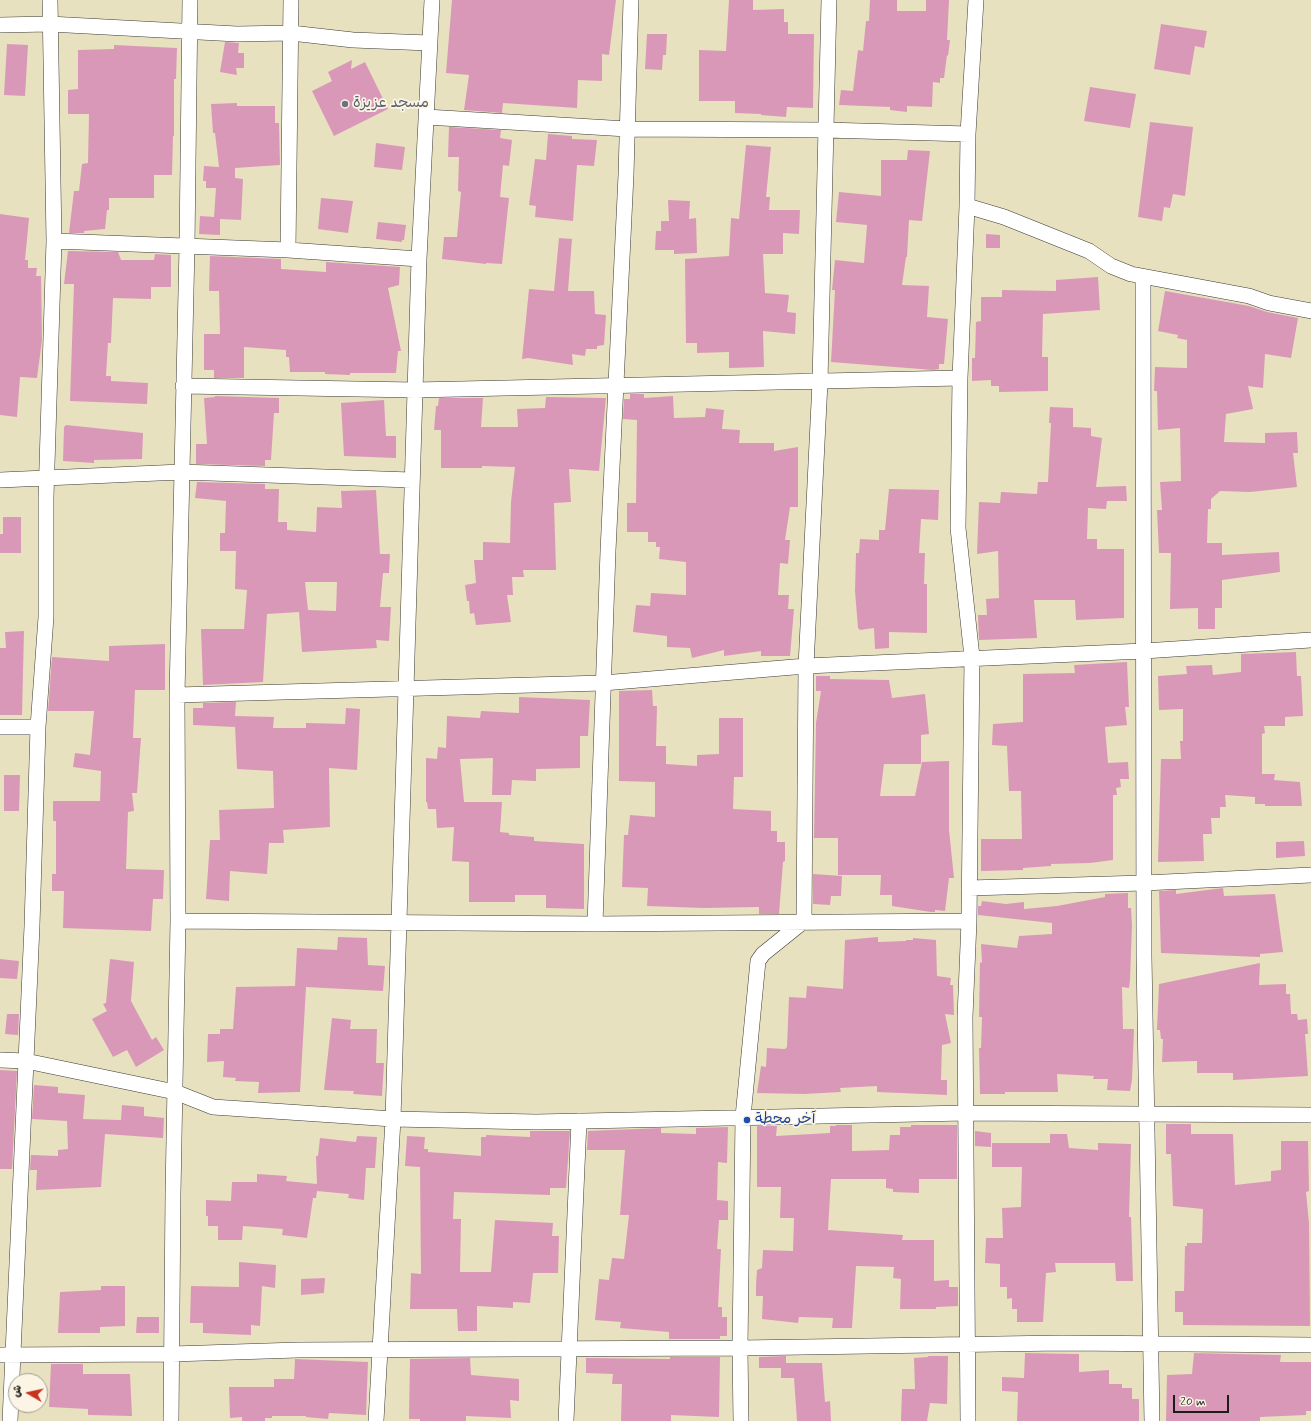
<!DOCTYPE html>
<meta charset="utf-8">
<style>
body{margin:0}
#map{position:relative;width:1311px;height:1421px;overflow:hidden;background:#e8e1bf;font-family:Mynerve,"Playpen Sans Arabic",sans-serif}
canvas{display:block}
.north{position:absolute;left:8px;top:1373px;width:40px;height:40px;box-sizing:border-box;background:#fcf5e5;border:1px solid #a29e95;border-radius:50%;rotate:279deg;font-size:11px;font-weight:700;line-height:16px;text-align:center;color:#1c1c1c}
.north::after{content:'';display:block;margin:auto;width:14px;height:18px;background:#c8321e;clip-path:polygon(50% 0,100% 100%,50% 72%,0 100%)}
.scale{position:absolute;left:1173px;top:1395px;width:56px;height:18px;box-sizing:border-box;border:2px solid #1c1c1c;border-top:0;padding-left:5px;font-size:12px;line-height:14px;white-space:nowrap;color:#1c1c1c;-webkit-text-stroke:3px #fcf5e5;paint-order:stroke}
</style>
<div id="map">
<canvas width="1311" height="1421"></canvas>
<div class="north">ش</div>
<div class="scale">20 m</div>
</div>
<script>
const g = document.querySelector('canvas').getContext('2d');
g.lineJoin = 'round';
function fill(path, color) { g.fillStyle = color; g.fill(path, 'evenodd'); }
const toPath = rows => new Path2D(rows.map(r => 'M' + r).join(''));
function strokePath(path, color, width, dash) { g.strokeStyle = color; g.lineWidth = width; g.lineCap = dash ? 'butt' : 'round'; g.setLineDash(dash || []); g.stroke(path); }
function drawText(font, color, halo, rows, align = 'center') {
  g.font = font + ' Mynerve,"Playpen Sans Arabic",sans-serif'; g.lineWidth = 3.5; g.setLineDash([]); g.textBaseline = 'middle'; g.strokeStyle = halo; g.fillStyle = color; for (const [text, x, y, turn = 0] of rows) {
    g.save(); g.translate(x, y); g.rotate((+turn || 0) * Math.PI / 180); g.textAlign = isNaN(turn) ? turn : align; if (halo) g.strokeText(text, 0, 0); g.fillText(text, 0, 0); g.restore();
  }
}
const building = toPath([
 [452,0,616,0,609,55,602,54,602,81,578,80,577,108,503,103,502,113,464,110,469,75,446,73],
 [729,0,753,0,753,10,784,9,784,22,788,22,788,34,814,34,813,108,787,107,786,117,761,115,761,114,735,113,735,101,699,101,699,50,726,51],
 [870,0,897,0,897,11,926,11,926,0,949,0,947,40,950,40,948,56,947,55,944,78,940,78,940,83,933,82,932,107,907,106,907,112,890,110,890,107,839,105,841,90,853,91,858,50,863,51,866,21,869,21],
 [1161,24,1207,31,1204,48,1195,46,1190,75,1154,69],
 [647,34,667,34,666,55,663,55,662,70,645,69],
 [225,42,239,43,238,53,244,53,244,68,236,68,237,75,220,72],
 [7,44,28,45,25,96,4,95],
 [114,45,177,48,176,79,174,79,174,136,173,136,172,175,154,175,154,198,109,198,109,210,107,210,105,229,84,231,84,233,69,233,74,191,79,191,82,164,88,163,89,114,68,114,68,90,78,89,78,50,114,49],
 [352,60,351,69,365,62,388,109,334,136,312,91,332,81,328,72],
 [1090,87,1136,94,1130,128,1084,121],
 [237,103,237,106,275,106,275,123,279,123,280,165,235,168,235,178,243,179,241,220,220,219,220,235,199,234,200,216,214,217,216,188,206,188,206,181,203,181,204,166,219,167,215,133,213,133,211,104],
 [1150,122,1193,127,1185,196,1173,194,1170,208,1164,207,1162,221,1138,217],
 [449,127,501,130,500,138,512,140,509,166,503,165,500,197,509,198,502,264,486,263,486,264,442,259,444,237,457,237,461,192,458,191,459,157,448,157],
 [548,134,572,136,572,139,597,140,594,166,577,165,573,221,535,217,536,206,529,205,535,159,546,160],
 [376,143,405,147,402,170,374,167],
 [746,145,771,147,766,197,770,197,769,210,800,210,799,234,783,233,783,254,763,254,765,293,789,295,787,312,796,313,795,334,763,331,764,367,729,368,729,352,697,353,697,343,686,343,685,259,729,256,731,218,739,219],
 [908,150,930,151,922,221,909,220,907,257,906,257,902,285,929,286,927,317,948,319,944,364,939,364,939,369,933,370,831,362,835,290,832,290,835,260,864,263,867,225,836,222,839,192,881,196,881,160,907,160],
 [321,198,353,201,348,233,318,229],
 [668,200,690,201,689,219,696,218,697,253,674,254,674,250,655,250,656,231,661,231,661,221,669,221],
 [0,214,29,218,25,260,28,260,28,268,37,268,36,276,41,276,42,340,37,378,20,377,17,417,0,415],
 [378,222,406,225,404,240,402,240,402,242,376,239],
 [986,234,1000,235,1000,248,986,248],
 [559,238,572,239,568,291,594,291,595,314,606,315,604,345,597,346,597,349,586,349,585,356,572,354,573,365,528,358,522,359,529,289,554,291],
 [68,251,118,252,121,260,154,260,155,254,171,255,171,287,151,287,151,299,113,298,111,343,108,343,106,376,111,376,111,381,148,383,147,404,70,401,74,284,64,284],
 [210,256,281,259,281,269,326,272,326,262,400,267,399,285,388,288,401,351,398,351,396,373,350,373,350,375,325,374,325,372,290,372,289,357,286,357,286,350,244,347,244,378,214,378,214,370,204,370,204,334,220,334,219,291,209,291],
 [1098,277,1100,310,1043,314,1042,357,1048,357,1048,391,999,392,999,386,991,386,991,380,972,381,972,358,975,358,976,322,981,321,981,297,1002,297,1002,290,1056,291,1056,280],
 [1165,291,1249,306,1267,312,1298,318,1291,358,1265,354,1263,388,1248,386,1253,409,1226,414,1224,442,1265,443,1265,433,1297,432,1298,453,1293,453,1297,487,1250,492,1220,491,1211,499,1211,509,1208,509,1207,543,1222,543,1222,555,1279,552,1280,572,1222,580,1222,608,1215,608,1215,629,1198,629,1198,608,1170,609,1171,553,1159,553,1157,510,1162,510,1160,482,1181,481,1180,428,1158,430,1157,391,1154,391,1155,367,1187,368,1187,340,1177,338,1178,335,1158,331],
 [630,394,644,394,644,398,673,396,674,418,705,417,706,408,724,410,722,429,740,430,739,443,774,443,774,451,798,447,798,507,790,507,785,540,790,540,788,564,780,563,778,595,789,595,788,609,794,609,790,656,761,656,761,651,724,656,724,650,692,658,690,648,667,647,667,636,633,632,636,605,650,606,651,593,686,595,686,562,659,559,660,547,656,547,656,542,648,542,648,532,627,532,627,503,636,503,637,420,623,419,624,399,630,399],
 [215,396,279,398,279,413,274,413,271,460,265,460,265,466,196,464,196,444,207,444,204,398,215,397],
 [546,397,606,398,599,471,569,469,571,502,554,503,556,570,523,570,524,577,512,577,513,595,507,595,511,622,476,625,474,613,470,614,469,601,467,601,465,585,476,583,474,560,483,560,483,542,510,543,511,502,515,467,482,466,482,468,441,468,441,430,434,430,436,406,438,406,439,398,483,398,481,427,518,427,517,409,545,408],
 [384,400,386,436,396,436,396,458,344,456,341,403],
 [1050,407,1073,408,1073,427,1091,428,1091,436,1102,438,1096,487,1126,486,1127,501,1107,501,1106,509,1088,508,1087,539,1097,539,1097,549,1124,549,1124,618,1076,620,1075,600,1034,600,1037,638,979,640,978,615,987,615,986,599,999,598,998,551,977,554,979,502,1000,503,1001,492,1037,494,1038,482,1048,482,1051,423,1049,423],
 [66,425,143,433,142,459,94,460,94,463,63,461,64,427],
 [197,482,265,484,265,489,279,489,278,522,287,522,287,530,316,532,317,507,342,508,341,491,376,490,380,554,390,554,389,573,383,573,380,607,391,607,389,641,376,640,377,648,302,652,299,612,267,614,263,682,203,685,201,629,244,629,247,590,235,589,236,551,220,551,220,533,225,533,226,501,195,498],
 [305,582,337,582,336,611,308,610],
 [889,489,939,490,938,520,921,519,919,553,925,553,924,584,927,584,927,633,889,632,889,648,875,649,874,628,860,630,858,628,855,591,856,553,859,553,860,539,879,540,879,530,885,530],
 [3,517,21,517,21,553,0,553,0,534,3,534],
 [24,631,22,715,0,715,0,648,6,648,5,632],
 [165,644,165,690,135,690,133,738,141,738,137,793,132,793,134,811,128,812,126,869,164,870,163,899,153,899,151,931,63,928,64,891,52,891,52,874,56,874,56,821,53,821,53,801,100,801,101,771,73,767,75,753,90,755,94,711,48,711,52,657,109,661,109,646],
 [1296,652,1297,676,1301,676,1303,716,1285,717,1285,726,1264,726,1265,733,1262,734,1262,774,1275,774,1274,780,1300,782,1302,806,1265,806,1265,804,1255,804,1255,797,1225,795,1226,807,1220,807,1220,818,1211,818,1212,834,1203,834,1204,861,1158,862,1161,759,1181,759,1180,741,1183,741,1183,709,1159,710,1158,676,1187,674,1186,666,1212,665,1213,675,1241,672,1241,654],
 [1127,662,1129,707,1125,707,1127,725,1105,727,1108,763,1128,762,1129,779,1120,779,1121,787,1116,788,1117,795,1113,795,1113,860,1090,863,1051,864,1051,866,1023,868,1023,870,981,871,981,839,1022,839,1021,791,1009,791,1007,746,992,745,993,724,1023,722,1023,674,1075,673,1074,665],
 [816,676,830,676,830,679,889,680,892,698,925,694,929,734,921,735,921,764,884,764,880,796,915,796,922,762,949,761,949,830,954,878,949,878,945,911,935,910,935,912,931,912,892,906,892,895,880,895,881,875,838,875,838,838,814,838,816,723,821,691,816,691],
 [652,690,653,706,657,706,656,746,666,746,666,764,697,766,697,755,719,754,719,718,743,718,743,777,734,777,733,809,771,811,771,831,777,831,777,842,785,842,785,861,783,862,779,914,759,914,759,907,703,908,647,906,648,888,622,887,624,835,628,835,630,815,655,817,655,782,619,781,619,691],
 [519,697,590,700,588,736,580,736,580,768,536,769,536,781,512,780,511,795,492,795,493,758,460,759,464,802,502,802,500,832,509,833,509,835,534,837,534,841,584,844,584,909,546,908,546,895,515,895,515,902,469,902,469,862,452,861,454,827,437,828,436,809,428,809,427,802,426,802,426,758,437,759,438,747,446,748,447,716,480,718,481,711,519,713],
 [236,702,235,716,274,717,273,728,306,728,306,723,345,724,346,708,360,709,357,770,329,768,330,827,283,830,284,843,269,843,267,874,230,871,229,901,206,899,210,840,220,840,219,810,274,808,273,771,237,769,235,725,235,727,193,725,193,708,203,708,203,703],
 [4,775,20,775,19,811,4,811],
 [1304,841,1305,856,1276,858,1276,842],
 [813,874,842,876,841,896,831,896,830,905,813,904],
 [1223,888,1224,896,1275,894,1283,952,1260,954,1260,957,1161,953,1159,891,1176,890,1176,894],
 [1128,893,1128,908,1131,908,1132,925,1130,980,1129,988,1122,987,1123,1029,1134,1029,1132,1080,1130,1091,1107,1090,1108,1079,1093,1079,1094,1076,1057,1074,1058,1092,1005,1092,1005,1094,980,1094,979,1048,981,1048,982,1017,979,1017,980,962,982,963,981,944,1017,948,1019,936,1052,934,1052,923,978,915,978,906,981,906,982,901,1006,904,1024,902,1024,909,1057,906,1105,897,1105,894],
 [338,937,367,938,368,965,385,966,383,991,306,987,300,1092,258,1093,259,1082,235,1081,236,1078,223,1077,224,1061,207,1062,208,1034,220,1034,220,1029,233,1029,236,987,295,986,297,948,337,950],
 [878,937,878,942,906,941,906,940,913,940,913,938,936,940,937,976,951,978,950,985,953,985,954,1015,945,1014,951,1043,942,1045,941,1080,947,1080,947,1095,877,1092,877,1086,840,1088,841,1092,804,1094,757,1093,761,1066,766,1067,767,1048,785,1049,787,1047,789,997,806,998,807,986,843,989,845,940],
 [0,959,19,961,17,979,0,978],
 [110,959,134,962,131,1001,152,1040,156,1037,164,1050,136,1067,127,1050,113,1057,92,1019,107,1011,103,1004,106,1003],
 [1260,963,1259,985,1286,984,1286,994,1290,994,1291,1014,1297,1014,1298,1020,1307,1019,1308,1034,1305,1034,1308,1076,1233,1080,1233,1073,1197,1073,1197,1061,1162,1062,1163,1039,1161,1039,1160,1030,1157,1030,1159,984],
 [7,1014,19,1014,18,1035,5,1034],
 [332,1018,351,1020,350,1029,377,1029,376,1063,384,1063,382,1096,353,1094,354,1091,324,1090],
 [0,1070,17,1071,12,1169,0,1169],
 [34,1085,58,1087,58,1093,85,1095,83,1119,121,1120,122,1105,144,1107,144,1116,164,1118,163,1138,105,1134,101,1187,36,1190,37,1170,30,1170,31,1155,58,1156,58,1150,68,1149,67,1121,32,1119],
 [1166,1124,1191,1124,1191,1134,1233,1134,1235,1185,1271,1181,1271,1171,1281,1170,1281,1141,1308,1141,1309,1191,1306,1192,1309,1223,1310,1326,1183,1325,1183,1312,1175,1312,1175,1291,1184,1291,1185,1246,1187,1246,1187,1243,1202,1243,1203,1209,1173,1206,1171,1154,1166,1154],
 [836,1125,852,1125,852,1151,889,1150,890,1135,900,1135,900,1127,911,1127,911,1125,957,1125,957,1179,919,1179,919,1193,893,1192,893,1189,886,1188,886,1179,831,1179,828,1230,903,1235,902,1240,934,1240,934,1281,949,1280,949,1287,958,1287,958,1306,936,1307,936,1309,900,1309,901,1279,893,1278,894,1267,856,1266,852,1328,832,1328,833,1318,799,1317,798,1323,762,1319,763,1296,756,1296,756,1285,757,1270,762,1268,763,1250,793,1251,794,1218,780,1218,781,1187,757,1187,757,1126,777,1126,776,1136,830,1133,830,1126,836,1126],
 [728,1127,727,1163,718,1162,717,1200,728,1201,728,1220,719,1220,717,1249,721,1249,718,1307,722,1307,722,1317,727,1317,727,1336,720,1336,720,1339,669,1339,669,1332,620,1328,621,1322,595,1320,599,1279,609,1280,612,1258,624,1259,629,1215,620,1215,625,1150,587,1150,588,1131,661,1128,661,1133,696,1134,696,1128],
 [530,1131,570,1131,566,1188,550,1188,550,1195,454,1192,453,1219,461,1219,460,1272,491,1272,495,1220,553,1223,552,1236,559,1236,558,1273,533,1273,530,1303,513,1302,513,1308,477,1306,477,1331,458,1331,457,1309,410,1309,411,1273,421,1274,420,1167,405,1166,407,1136,425,1137,424,1149,428,1149,428,1152,481,1156,481,1137,486,1137,486,1135,530,1137],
 [975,1131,991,1133,991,1147,975,1146],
 [1050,1134,1067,1134,1069,1148,1098,1150,1098,1143,1131,1144,1129,1217,1131,1217,1133,1281,1116,1281,1115,1263,1055,1263,1056,1272,1046,1273,1043,1322,1017,1322,1017,1309,1012,1309,1012,1298,1007,1299,1007,1287,1000,1287,1000,1264,985,1263,986,1238,1003,1238,1002,1208,1021,1207,1022,1167,992,1167,992,1143,1050,1143],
 [357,1136,377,1137,375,1168,366,1168,364,1200,348,1198,349,1194,317,1191,316,1198,313,1198,307,1238,282,1235,283,1229,243,1226,242,1240,218,1240,218,1226,208,1226,208,1216,206,1216,206,1200,231,1201,232,1182,257,1182,257,1174,287,1176,286,1181,317,1184,316,1156,318,1156,320,1138,356,1142],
 [239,1262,276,1265,275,1288,262,1286,260,1326,251,1325,251,1335,203,1333,203,1323,190,1323,191,1286,239,1287],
 [325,1278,324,1293,301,1295,301,1279],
 [101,1286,125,1286,125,1326,100,1327,100,1333,58,1333,60,1292,101,1290],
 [137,1317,159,1317,159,1333,136,1333],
 [1025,1353,1079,1354,1079,1372,1109,1370,1109,1384,1122,1384,1122,1388,1132,1388,1132,1399,1139,1399,1139,1421,1017,1421,1018,1392,1002,1391,1002,1377,1024,1378],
 [1194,1353,1281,1355,1280,1362,1311,1362,1311,1411,1306,1411,1306,1415,1260,1417,1260,1421,1166,1421,1167,1375,1192,1374],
 [786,1356,786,1363,822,1363,825,1402,830,1401,831,1421,797,1421,794,1378,781,1378,781,1368,759,1368,759,1357],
 [928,1356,948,1356,947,1404,930,1403,927,1421,901,1421,902,1389,915,1389,914,1358,928,1357],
 [670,1357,720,1357,719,1417,671,1415,671,1421,621,1421,622,1384,612,1384,613,1374,586,1373,586,1358,670,1359],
 [470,1358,471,1375,519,1379,519,1401,510,1400,511,1418,466,1416,466,1421,420,1421,420,1419,409,1419,410,1359],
 [295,1359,368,1362,366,1415,329,1413,328,1419,306,1417,306,1416,272,1416,272,1418,265,1418,265,1421,242,1421,242,1417,230,1418,229,1387,274,1387,274,1379,294,1379],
 [51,1364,83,1364,83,1374,130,1374,132,1416,88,1415,88,1409,49,1407]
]);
const minor = toPath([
 [50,0,54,241,288,250,419,259],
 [0,25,49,24,237,34,291,33,353,40,429,43],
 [426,117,627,129,825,130,968,134],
 [967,206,1004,217,1089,251,1111,266,1131,274,1249,296,1269,303,1311,311],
 [288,250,291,0],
 [1143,277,1144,956,1152,1421],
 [183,386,415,390,960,378],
 [0,480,181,472,411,480],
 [177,695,603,683,806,666,1144,651,1311,640],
 [0,727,38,727],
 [969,888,1144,883,1311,875],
 [178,921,595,924,969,921],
 [595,924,608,551,626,175,631,0],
 [0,1060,26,1061,175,1092,213,1107,393,1119,536,1122,966,1113,1311,1115],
 [0,1355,172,1354,298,1350,740,1348,1062,1343,1311,1345],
 [10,1421,32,926,38,727,46,617,46,497,54,241],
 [171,1421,173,1194,178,921,177,695,187,246,190,0],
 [376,1421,393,1119,419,259,432,0],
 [566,1421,579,1121],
 [741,1421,740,1348,743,1117,758,961,763,954,804,921,806,666,820,382,829,0],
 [968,1421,965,1017,969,921,972,657,958,528,960,378,967,206,968,134,976,0]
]);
const markers = [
 [345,104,4,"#6b7280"],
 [747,1120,4,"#1a4fb4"]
];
const worshipNames = [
 ["مسجد عزيزة",353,104]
];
const transitNames = [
 ["آخر محطة",755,1120]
];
fill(building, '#da98b8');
strokePath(minor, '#3b3a34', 16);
strokePath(minor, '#fff', 15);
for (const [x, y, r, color] of markers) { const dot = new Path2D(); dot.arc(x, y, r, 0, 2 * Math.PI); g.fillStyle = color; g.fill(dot); strokePath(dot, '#fcf5e5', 1.5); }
drawText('15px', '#5b616d', '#fcf5e5', worshipNames, 'left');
drawText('15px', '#164399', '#fcf5e5', transitNames, 'left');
</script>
